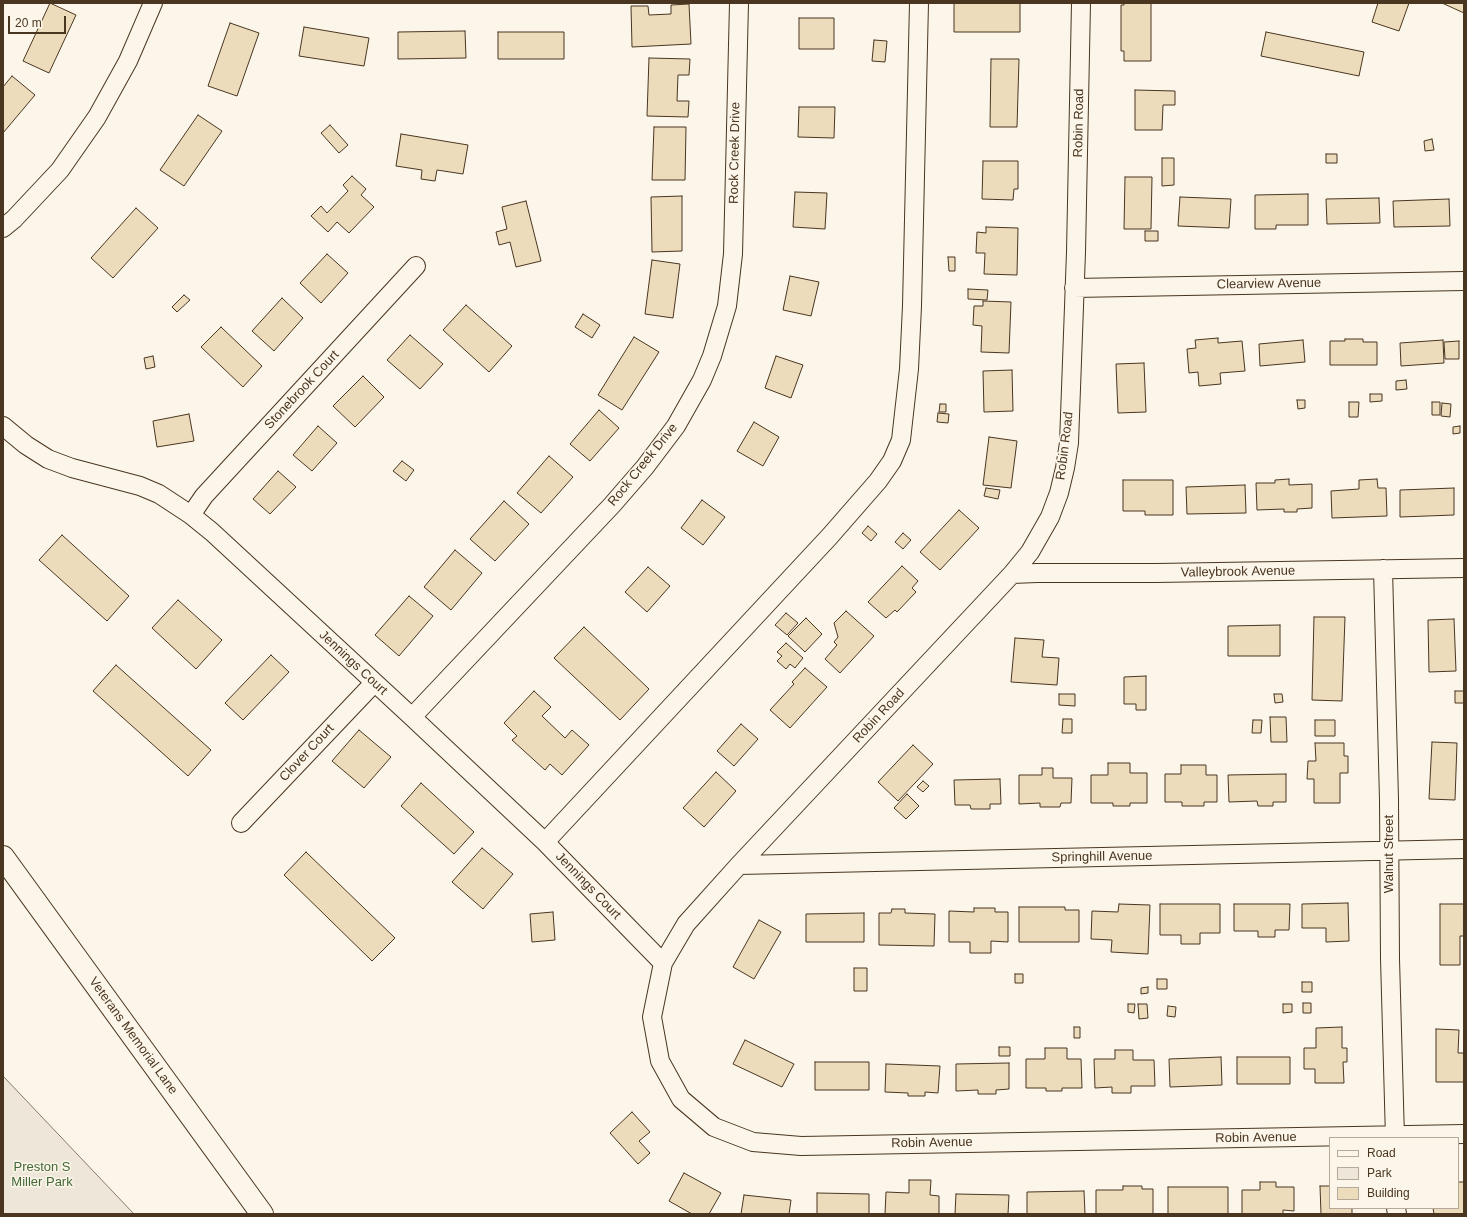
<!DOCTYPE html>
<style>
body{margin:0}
#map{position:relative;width:1467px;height:1217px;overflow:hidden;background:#fbf6e9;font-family:Arial,sans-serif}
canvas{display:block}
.frame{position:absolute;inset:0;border:4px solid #4a3520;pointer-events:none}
.legend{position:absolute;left:1329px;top:1137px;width:130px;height:72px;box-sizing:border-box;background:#fbf6e9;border:1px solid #b4a999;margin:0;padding:5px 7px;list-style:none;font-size:12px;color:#4a3520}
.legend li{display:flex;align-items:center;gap:8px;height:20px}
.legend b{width:20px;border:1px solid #b4a999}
.scale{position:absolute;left:8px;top:16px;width:58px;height:18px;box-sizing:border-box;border:2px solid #4a3520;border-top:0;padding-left:5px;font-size:12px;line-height:14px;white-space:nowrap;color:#4a3520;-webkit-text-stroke:3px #fbf6e9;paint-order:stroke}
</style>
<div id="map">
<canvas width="1467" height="1217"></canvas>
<div class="frame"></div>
<ul class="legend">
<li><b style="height:5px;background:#fbf6e9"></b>Road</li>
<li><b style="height:11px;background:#ede6d9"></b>Park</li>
<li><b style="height:11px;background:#ecdcbc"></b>Building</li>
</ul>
<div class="scale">20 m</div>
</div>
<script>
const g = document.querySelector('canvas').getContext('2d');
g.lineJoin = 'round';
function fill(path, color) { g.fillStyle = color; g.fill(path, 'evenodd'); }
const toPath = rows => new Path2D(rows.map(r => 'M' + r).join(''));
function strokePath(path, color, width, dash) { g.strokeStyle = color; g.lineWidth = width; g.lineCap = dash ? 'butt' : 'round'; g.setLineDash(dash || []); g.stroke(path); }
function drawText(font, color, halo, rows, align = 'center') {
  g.font = font + ' Arial,sans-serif'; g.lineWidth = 3; g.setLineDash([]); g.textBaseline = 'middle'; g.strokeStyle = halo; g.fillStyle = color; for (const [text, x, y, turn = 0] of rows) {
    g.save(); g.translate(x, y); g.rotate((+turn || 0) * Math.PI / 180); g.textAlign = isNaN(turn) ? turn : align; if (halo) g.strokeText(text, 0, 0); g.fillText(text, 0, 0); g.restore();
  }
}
const green = toPath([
 [3,1076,134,1214,3,1214,3,1076]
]);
const building = toPath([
 [50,3,76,15,49,73,23,61,50,3],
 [954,3,1020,3,1020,32,954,32,954,3],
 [1124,3,1151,3,1151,61,1124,61,1124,51,1121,51,1121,5,1124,5,1124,3],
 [1378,3,1409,3,1399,31,1372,22,1378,3],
 [1442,3,1464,3,1464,13,1442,3],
 [689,4,691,44,632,47,631,6,648,6,649,15,671,14,671,5,689,4],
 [799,18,834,18,834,49,799,49,799,18],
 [230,23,259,33,237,96,208,86,230,23],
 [304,27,369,38,364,66,299,56,304,27],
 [465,31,466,58,398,59,398,32,465,31],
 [498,32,564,32,564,59,498,59,498,32],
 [1266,32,1364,52,1359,76,1261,56,1266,32],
 [874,40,887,41,885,62,872,61,874,40],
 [649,58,690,59,689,75,678,75,677,101,689,101,688,117,647,116,649,58],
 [991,59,1019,59,1017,127,990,127,991,59],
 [12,76,35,95,3,133,3,87,12,76],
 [1135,90,1175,91,1175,105,1163,105,1162,130,1135,130,1135,90],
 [799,107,835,107,834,138,798,137,799,107],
 [198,115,222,131,184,186,160,170,198,115],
 [330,125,348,145,339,153,321,133,330,125],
 [654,127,686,127,685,180,652,180,654,127],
 [401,134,468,145,463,174,437,170,435,181,421,179,422,170,396,166,401,134],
 [1432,139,1434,150,1425,151,1424,141,1432,139],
 [1326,154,1337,154,1337,163,1326,163,1326,154],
 [1162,158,1174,158,1174,185,1162,186,1162,158],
 [983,161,1018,161,1018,189,1014,189,1013,200,982,199,983,161],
 [352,176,366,189,361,195,374,207,349,233,337,222,328,232,311,216,321,206,327,213,348,191,343,185,352,176],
 [1125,177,1152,177,1151,229,1124,229,1125,177],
 [795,192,827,193,825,229,793,227,795,192],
 [1308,194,1308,225,1276,225,1276,229,1255,229,1255,195,1308,194],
 [682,196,682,251,652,252,651,197,682,196],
 [1180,197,1231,199,1229,228,1178,226,1180,197],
 [1379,198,1380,223,1327,224,1326,199,1379,198],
 [1449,199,1450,226,1394,227,1393,201,1449,199],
 [526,201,541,261,516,267,510,242,499,245,496,232,507,229,502,207,526,201],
 [136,208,158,228,113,278,91,258,136,208],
 [986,227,1018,228,1017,275,984,274,985,253,976,253,977,232,986,233,986,227],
 [1145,231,1158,231,1158,241,1145,241,1145,231],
 [327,254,348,273,321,303,300,283,327,254],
 [948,257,955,257,955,271,949,271,948,257],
 [652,260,680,264,673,318,645,314,652,260],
 [790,276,819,282,811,316,783,310,790,276],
 [968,289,988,290,987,300,968,299,968,289],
 [184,295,190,300,177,312,172,307,184,295],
 [282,298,303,318,274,351,252,331,282,298],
 [983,301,1011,302,1009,353,981,352,982,326,973,325,974,306,983,306,983,301],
 [466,305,512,346,489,372,443,330,466,305],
 [583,314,600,325,592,338,575,327,583,314],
 [221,327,262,366,243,387,201,347,221,327],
 [410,335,443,364,420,389,387,360,410,335],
 [634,337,659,352,622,410,598,395,634,337],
 [1218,338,1218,343,1242,341,1245,371,1220,373,1221,384,1199,386,1198,372,1189,373,1187,349,1196,348,1195,340,1218,338],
 [1345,339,1363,339,1363,342,1377,342,1377,365,1330,365,1330,341,1345,341,1345,339],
 [1303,340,1305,362,1260,366,1259,344,1303,340],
 [1443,340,1444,363,1401,366,1400,343,1443,340],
 [1459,341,1459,359,1445,359,1444,342,1459,341],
 [153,356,155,367,146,369,144,358,153,356],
 [776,356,803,365,791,398,765,388,776,356],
 [1144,363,1146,412,1118,413,1116,364,1144,363],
 [1012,370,1013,411,984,412,983,371,1012,370],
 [363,376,384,397,355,427,333,406,363,376],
 [1406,380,1407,389,1396,390,1396,381,1406,380],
 [1370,394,1382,394,1382,401,1370,402,1370,394],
 [1297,400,1305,400,1305,408,1298,409,1297,400],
 [1349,402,1359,402,1358,417,1349,417,1349,402],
 [1432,402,1440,402,1440,415,1432,415,1432,402],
 [1442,403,1451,404,1450,417,1441,416,1442,403],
 [940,404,946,404,946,412,939,412,940,404],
 [599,410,619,428,590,461,570,444,599,410],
 [938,413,949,414,948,423,937,422,938,413],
 [189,414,194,441,157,447,153,421,189,414],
 [754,422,779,437,763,466,737,451,754,422],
 [318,426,337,443,312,471,293,455,318,426],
 [1460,426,1460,433,1453,434,1453,427,1460,426],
 [989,437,1017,441,1011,488,983,485,989,437],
 [549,456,573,477,541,513,517,493,549,456],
 [402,461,414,470,406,481,393,471,402,461],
 [278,471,296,487,270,514,253,499,278,471],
 [1289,479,1289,485,1312,484,1312,508,1297,509,1297,512,1284,512,1284,509,1257,510,1256,483,1275,483,1275,480,1289,479],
 [1377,479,1378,488,1386,488,1387,516,1332,518,1331,491,1359,489,1359,480,1377,479],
 [1123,480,1173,480,1173,515,1145,515,1145,511,1123,511,1123,480],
 [1245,485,1246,513,1187,514,1186,487,1245,485],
 [986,488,1000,490,998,499,984,496,986,488],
 [1454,488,1454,515,1400,517,1400,490,1454,488],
 [702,500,725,517,703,545,681,528,702,500],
 [504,501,529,524,495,561,470,539,504,501],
 [959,510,979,528,940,570,920,552,959,510],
 [868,526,877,534,871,541,862,533,868,526],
 [903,533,911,540,903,549,895,542,903,533],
 [62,535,129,596,107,621,39,560,62,535],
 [455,550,482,573,451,610,424,587,455,550],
 [902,566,918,581,912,588,916,592,897,612,895,610,886,618,868,602,902,566],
 [648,567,670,586,647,612,625,592,648,567],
 [409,596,433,616,399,656,375,635,409,596],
 [178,600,222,640,196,669,152,628,178,600],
 [846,611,874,636,840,673,825,659,837,645,834,642,838,637,834,623,846,611],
 [786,613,798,623,787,635,775,625,786,613],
 [1314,617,1345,617,1342,701,1312,700,1314,617],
 [806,618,822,634,805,652,788,636,806,618],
 [1454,619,1456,671,1429,672,1428,620,1454,619],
 [1280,625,1280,656,1228,656,1228,626,1280,625],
 [584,627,649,689,620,720,554,658,584,627],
 [1015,638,1044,640,1042,657,1059,658,1057,685,1011,682,1015,638],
 [786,643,803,658,795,668,790,664,786,669,777,661,782,656,777,652,786,643],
 [271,655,289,672,243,720,225,703,271,655],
 [116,665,211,750,188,776,93,691,116,665],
 [805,668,827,687,790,728,770,710,794,684,792,682,805,668],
 [1146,676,1146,710,1136,710,1136,704,1124,704,1124,677,1146,676],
 [534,691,551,707,542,716,565,738,572,730,589,745,562,775,550,764,545,770,512,740,517,736,504,723,534,691],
 [1455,691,1464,691,1464,703,1455,703,1455,691],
 [1059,694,1075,694,1075,706,1059,705,1059,694],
 [1274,694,1282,694,1283,702,1275,703,1274,694],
 [1270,717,1286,717,1287,742,1271,742,1270,717],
 [1063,719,1072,719,1072,733,1062,733,1063,719],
 [1253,720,1262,720,1261,733,1252,733,1253,720],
 [1315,720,1335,720,1335,736,1315,736,1315,720],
 [741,724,758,739,734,766,717,751,741,724],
 [359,730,391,757,364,788,332,761,359,730],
 [1432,742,1457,743,1455,800,1429,799,1432,742],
 [1315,743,1344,743,1344,756,1348,756,1348,773,1340,773,1340,803,1314,803,1314,779,1307,779,1308,761,1316,761,1315,743],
 [913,745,933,764,898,801,878,782,913,745],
 [1108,763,1130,763,1130,773,1147,773,1147,803,1130,803,1130,806,1113,806,1113,803,1091,803,1091,775,1108,775,1108,763],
 [1181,765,1206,765,1206,775,1217,775,1217,802,1204,802,1204,806,1182,806,1182,802,1165,802,1165,774,1181,774,1181,765],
 [1042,768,1053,768,1053,778,1072,778,1071,803,1061,803,1060,807,1040,807,1040,803,1019,804,1019,775,1042,775,1042,768],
 [716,772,736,791,704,827,683,808,716,772],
 [1286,774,1286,802,1273,802,1273,806,1258,806,1257,801,1229,802,1228,775,1286,774],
 [1000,779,1001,804,990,804,990,809,971,809,970,805,955,805,954,780,1000,779],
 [923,781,929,786,923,792,917,787,923,781],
 [421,783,474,832,454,854,401,806,421,783],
 [907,794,919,806,906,819,894,808,907,794],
 [482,848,513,874,483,909,452,882,482,848],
 [306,852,395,938,372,961,284,875,306,852],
 [1348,903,1349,941,1326,942,1326,928,1302,928,1302,904,1348,903],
 [1119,904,1150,905,1148,954,1111,952,1112,940,1091,939,1092,911,1118,912,1119,904],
 [1160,904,1220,904,1220,933,1200,933,1200,944,1181,944,1181,935,1160,935,1160,904],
 [1234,904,1290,904,1289,930,1275,930,1275,937,1258,937,1258,931,1234,931,1234,904],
 [1440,904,1464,904,1464,936,1460,936,1460,965,1440,965,1440,904],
 [1019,907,1065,907,1065,910,1079,910,1079,942,1019,942,1019,907],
 [974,908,995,908,995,912,1008,912,1008,942,991,941,991,953,970,953,970,942,949,942,949,911,974,912,974,908],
 [892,909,905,909,905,913,935,914,934,946,879,945,879,913,891,913,892,909],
 [553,912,555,940,532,942,530,914,553,912],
 [864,913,864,942,806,942,806,914,864,913],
 [759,920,781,932,754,979,733,967,759,920],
 [854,968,867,968,867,991,854,991,854,968],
 [1015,974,1023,974,1023,983,1015,983,1015,974],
 [1157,979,1167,979,1167,989,1157,989,1157,979],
 [1302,982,1312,982,1312,992,1302,992,1302,982],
 [1148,987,1148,993,1141,994,1141,988,1148,987],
 [1303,1003,1311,1003,1311,1013,1303,1013,1303,1003],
 [1128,1004,1135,1004,1134,1013,1128,1012,1128,1004],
 [1138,1004,1147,1004,1148,1018,1139,1019,1138,1004],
 [1283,1004,1292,1004,1292,1012,1283,1013,1283,1004],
 [1168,1006,1176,1007,1175,1017,1167,1016,1168,1006],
 [1074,1027,1080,1027,1080,1038,1074,1038,1074,1027],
 [1342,1027,1342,1048,1347,1048,1347,1062,1343,1062,1344,1083,1315,1083,1315,1069,1304,1069,1304,1048,1316,1048,1316,1028,1342,1027],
 [1436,1029,1459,1030,1458,1053,1464,1053,1464,1082,1436,1082,1436,1029],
 [745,1040,794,1064,782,1087,733,1064,745,1040],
 [999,1047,1010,1047,1010,1056,999,1056,999,1047],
 [1045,1048,1067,1048,1067,1059,1081,1059,1082,1088,1062,1088,1062,1091,1046,1091,1046,1088,1026,1088,1026,1059,1045,1059,1045,1048],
 [1115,1050,1133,1050,1133,1060,1154,1060,1155,1086,1131,1086,1131,1093,1112,1093,1112,1087,1095,1088,1094,1059,1115,1059,1115,1050],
 [1221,1057,1222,1085,1170,1087,1169,1059,1221,1057],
 [1237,1057,1290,1057,1290,1084,1237,1084,1237,1057],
 [815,1062,869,1062,869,1090,815,1090,815,1062],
 [1009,1063,1009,1089,996,1090,996,1094,978,1094,978,1090,956,1091,956,1064,1009,1063],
 [886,1064,940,1066,938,1093,925,1092,925,1096,908,1096,908,1093,885,1092,886,1064],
 [632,1112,650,1132,639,1141,650,1153,638,1164,610,1133,632,1112],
 [684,1173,721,1193,709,1214,692,1214,669,1201,684,1173],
 [909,1180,931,1180,930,1195,939,1196,939,1214,885,1214,886,1192,909,1193,909,1180],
 [1260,1182,1276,1182,1276,1187,1294,1187,1294,1211,1283,1210,1283,1214,1242,1214,1242,1190,1260,1190,1260,1182],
 [1458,1182,1464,1182,1464,1214,1434,1214,1433,1208,1458,1208,1458,1182],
 [1123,1186,1142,1186,1142,1189,1153,1189,1153,1214,1096,1214,1096,1190,1123,1190,1123,1186],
 [1320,1186,1330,1186,1330,1208,1352,1208,1352,1214,1321,1214,1320,1186],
 [1168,1187,1228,1187,1228,1214,1168,1214,1168,1187],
 [1084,1191,1085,1214,1027,1214,1027,1192,1084,1191],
 [817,1193,869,1194,869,1214,817,1214,817,1193],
 [956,1194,1009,1195,1008,1214,955,1214,956,1194],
 [744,1195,791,1200,789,1214,741,1214,744,1195]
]);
const street = toPath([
 [1081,3,1076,252,1069,443,1065,468,1059,493,1050,517,1030,552,1012,574,739,865,686,924,663,963,652,1017,660,1061,681,1099,714,1127,753,1142,801,1146,1464,1134],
 [3,228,14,219,60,170,97,117,128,61,153,3],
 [1074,288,1464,281],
 [3,426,26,445,48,459,72,468,140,486,159,494,191,515,212,532,412,717,545,842,663,963],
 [191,515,204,496,416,266],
 [1383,569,1389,800,1390,959,1395,1138],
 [1012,574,1037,573,1156,573,1464,568],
 [412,717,612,505,645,467,676,426,702,380,712,356,727,306,733,254,739,3],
 [241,823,374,683],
 [545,842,830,536,878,481,892,461,901,440,909,369,912,306,919,3],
 [739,865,1464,849],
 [1396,1208,1397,1214]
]);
const primary = toPath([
 [3,857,262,1214]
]);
const streetNames = [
 ["Robin Road",1079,123,-89],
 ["Rock Creek Drive",735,153,-89],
 ["Clearview Avenue",1269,284,-1],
 ["Stonebrook Court",302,390,-47],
 ["Robin Road",1065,446,-83],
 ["Rock Creek Drive",643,465,-51],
 ["Valleybrook Avenue",1238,572,-1],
 ["Jennings Court",353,663,43],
 ["Robin Road",879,716,-47],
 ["Clover Court",307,753,-47],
 ["Walnut Street",1389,854,-90],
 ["Springhill Avenue",1102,857,-1],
 ["Jennings Court",588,886,46],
 ["Veterans Memorial Lane",133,1036,54],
 ["Robin Avenue",1256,1138,-1],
 ["Robin Avenue",932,1143,-1]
];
const parkNames = [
 ["Preston S",42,1167],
 ["Miller Park",42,1182]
];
fill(green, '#ede6d9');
strokePath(green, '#887966', 1);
fill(building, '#ecdcbc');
strokePath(building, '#4a3520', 1);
strokePath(street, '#4a3520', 20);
strokePath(primary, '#4a3520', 24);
strokePath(street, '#fbf6e9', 18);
strokePath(primary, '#fbf6e9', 22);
drawText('13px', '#4a3520', '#fbf6e9', streetNames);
drawText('13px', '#436837', '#fbf6e9', parkNames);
</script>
